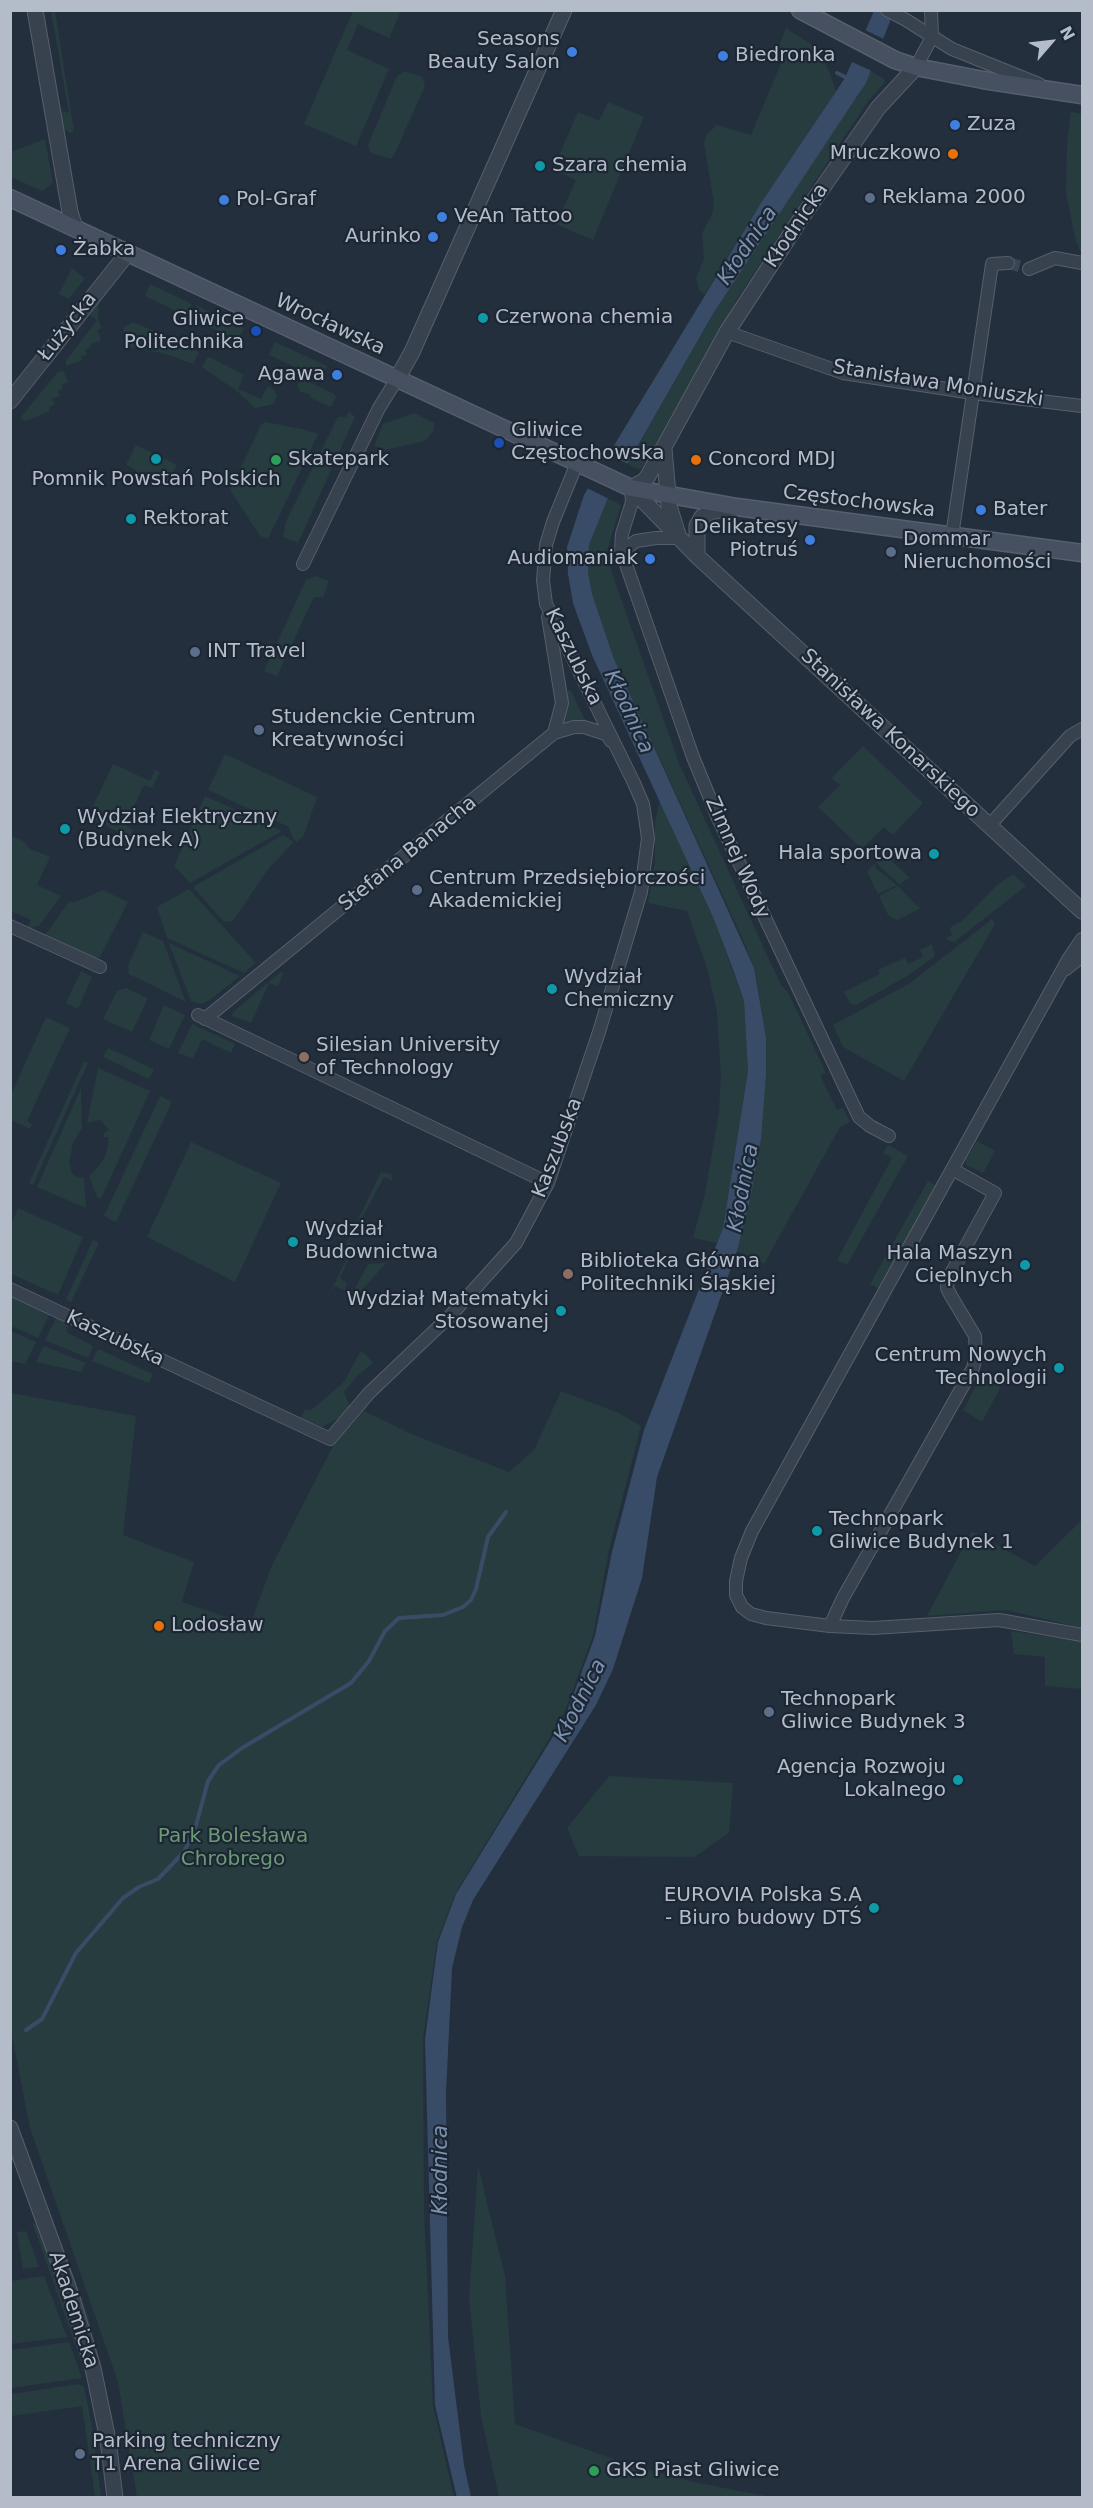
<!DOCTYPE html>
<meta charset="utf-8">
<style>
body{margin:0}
#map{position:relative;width:1093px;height:2508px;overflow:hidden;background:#242f3e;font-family:"DejaVu Sans",sans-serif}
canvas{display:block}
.frame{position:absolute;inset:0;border:12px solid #b4bcc9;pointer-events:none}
.north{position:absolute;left:1021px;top:12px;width:60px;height:60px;-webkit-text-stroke:4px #1d2633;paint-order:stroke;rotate:62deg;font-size:16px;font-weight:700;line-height:24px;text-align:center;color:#b4bcc9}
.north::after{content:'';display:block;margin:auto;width:21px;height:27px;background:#b4bcc9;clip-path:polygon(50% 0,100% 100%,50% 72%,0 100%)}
</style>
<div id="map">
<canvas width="1093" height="2508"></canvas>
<div class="frame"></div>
<div class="north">N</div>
</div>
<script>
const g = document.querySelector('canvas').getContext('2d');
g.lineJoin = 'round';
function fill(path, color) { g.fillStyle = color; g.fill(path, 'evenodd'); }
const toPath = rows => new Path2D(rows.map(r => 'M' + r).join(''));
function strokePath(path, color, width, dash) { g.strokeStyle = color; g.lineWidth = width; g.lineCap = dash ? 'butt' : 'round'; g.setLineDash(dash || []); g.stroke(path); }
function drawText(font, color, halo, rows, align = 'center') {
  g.font = font + ' "DejaVu Sans",sans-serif'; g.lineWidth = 4.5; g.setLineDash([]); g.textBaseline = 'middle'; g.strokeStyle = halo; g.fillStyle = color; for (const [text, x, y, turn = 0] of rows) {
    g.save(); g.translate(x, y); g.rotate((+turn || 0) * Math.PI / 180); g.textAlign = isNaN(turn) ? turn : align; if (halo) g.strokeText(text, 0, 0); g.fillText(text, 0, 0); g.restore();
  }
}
const green = toPath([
 [51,11,55,11,74,131,70,133,63,129,60,111,69,113],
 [353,11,401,11,389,38,358,24,347,50,389,69,356,146,304,124],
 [786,28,812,45,828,68,836,91,761,203,705,294,699,290,696,278,704,259,702,233,712,214,714,203,704,143,706,135,717,125,751,135,785,54,777,50],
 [405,71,422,77,425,86,394,155,392,158,388,158,371,153,368,145,397,76],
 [871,71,884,79,885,82,869,100,737,299,642,468,638,469,628,464,714,312,751,254,860,93],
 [608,102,644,117,593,240,556,224,576,180,553,169,578,112,599,121],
 [1071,112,1082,114,1082,254,1076,242,1066,193,1067,143],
 [45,139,53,183,42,191,11,177,11,152],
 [72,268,85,278,69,299,59,294],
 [150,284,192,304,186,316,145,296],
 [99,302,98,320,102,328,97,330,101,340,90,345,91,347,85,350,87,354,81,357,82,360,67,366,65,362,97,320,90,315],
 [197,306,244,328,238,340,191,319],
 [133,322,166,336,165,343,170,348,175,348,181,344,199,352,193,364,166,354,129,347,123,328],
 [275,342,327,366,321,379,269,355],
 [210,357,244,375,238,389,261,399,268,386,274,390,277,397,273,404,255,408,238,392,202,367,207,358],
 [63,370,68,382,62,384,63,389,58,391,60,396,52,399,55,404,49,407,50,411,26,421,20,418,57,373],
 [303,379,334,394,336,397,331,407,311,398,309,394,300,392,297,385,299,381],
 [349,411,355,417,298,543,283,537,286,521,338,417,346,417],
 [414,413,434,423,434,430,425,441,385,450,374,446,383,424],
 [265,422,302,429,318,434,268,539,260,536,230,490,261,425],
 [136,445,177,465,167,485,158,480,156,484,135,473,136,470,126,465],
 [608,498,621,505,606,554,608,562,679,763,773,968,782,986,788,992,826,1073,820,1075,837,1110,843,1108,850,1122,840,1127,764,1264,737,1251,750,1200,766,1075,766,1037,759,994,754,968,744,942,614,659,592,594,588,572,589,545],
 [315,576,329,581,323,597,314,597,277,676,264,671,306,580],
 [568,689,571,691,585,720,583,723,565,723,563,720],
 [863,746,923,803,893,835,884,827,862,849,818,807,840,785,832,778],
 [225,754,317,797,304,835,297,842,293,839,289,827,208,790],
 [113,764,150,781,155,770,160,772,152,788,144,785,125,825,133,830,124,848,118,846,123,834,88,817],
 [205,796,282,831,190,883,174,866],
 [660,800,713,917,744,1001,748,1071,723,1228,717,1243,693,1238,705,1194,719,1113,721,1075,717,1012,707,968,687,911,648,903,655,861,655,822],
 [10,835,23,841,30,849,50,857,37,885,61,896,39,926,27,929,31,920,11,911],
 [283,835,294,842,269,868,232,922,223,921,193,887],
 [884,854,910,878,899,884,876,863],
 [874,864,877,869,897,885,878,894,867,872],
 [1013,874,1026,886,954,942,945,939,952,935,949,928,962,921,997,885],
 [898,886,916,905,921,908,897,920,888,915,879,896],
 [189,889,256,963,244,973,167,938,157,907],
 [103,890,128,902,100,957,93,959,44,937,69,901,73,903],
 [992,919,995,924,904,1081,843,1047,833,1025,910,983],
 [143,932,163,941,186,1002,129,974,128,966],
 [169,944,169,943,240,976,211,999,201,1004,191,1001],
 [932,944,935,956,909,975,856,1005,850,1003,844,992,880,974,878,970,893,963,905,958,908,964,923,957,920,950],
 [81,971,92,977,78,1009,66,1003],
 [282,971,283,974,278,986,269,983,251,1023,232,1016,234,1011],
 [126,988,148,998,132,1032,103,1019,117,991],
 [164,1005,185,1015,169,1049,149,1040],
 [46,1017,70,1028,27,1121,32,1124,30,1129,11,1120,11,1095],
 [192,1024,235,1044,231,1053,202,1039,193,1058,178,1053],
 [108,1048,154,1069,149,1079,103,1057],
 [84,1061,88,1063,33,1185,29,1183],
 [98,1068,150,1091,101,1199,97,1197,89,1176,99,1166,106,1155,109,1137,104,1137,103,1134,109,1130,100,1120,87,1123],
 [81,1088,82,1128,73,1143,69,1162,72,1174,77,1177,84,1178,86,1208,37,1187],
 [160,1096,171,1101,171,1104,116,1222,104,1216],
 [977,1141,995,1151,983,1173,966,1165,966,1160],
 [191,1142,281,1183,235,1282,147,1237],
 [888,1145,908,1156,847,1265,837,1260,892,1158,883,1153],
 [381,1172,391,1174,393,1181,384,1177,349,1242,361,1248,363,1252,358,1255,352,1252,340,1278,347,1283,345,1288,353,1292,368,1264,386,1263,354,1299,348,1291,334,1286,314,1325,351,1250,346,1245],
 [928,1181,938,1187,880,1289,870,1284],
 [18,1208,83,1237,58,1295,11,1274,11,1225],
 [93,1240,99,1243,71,1302,66,1300],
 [11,1295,50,1313,38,1338,11,1326],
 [57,1316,69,1323,66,1332,93,1346,88,1358,45,1340],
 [11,1331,36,1342,25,1364,11,1361],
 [44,1346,86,1363,81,1372,36,1362],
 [98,1349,153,1374,149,1383,92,1361],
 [360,1352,364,1353,373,1363,357,1376,344,1392,350,1407,342,1416,322,1427,301,1418,305,1409,310,1411,344,1382],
 [982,1375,1002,1385,982,1422,963,1410],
 [561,1391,619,1413,641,1426,609,1550,593,1636,563,1716,455,1894,437,1941,423,2039,424,2212,433,2405,454,2497,137,2497,118,2382,30,2128,11,2031,11,1393,136,1416,123,1535,194,1562,182,1602,250,1625,272,1565,333,1446,364,1411,414,1435,509,1472,534,1450],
 [1082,1520,1082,1628,1006,1610,927,1616,972,1531,1035,1566],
 [1011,1631,1082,1641,1082,1689,1045,1686,1045,1657,1014,1654],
 [609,1776,733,1783,729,1833,694,1857,579,1856,567,1828],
 [24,2140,88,2316,102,2372,101,2372,78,2297,21,2141],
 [478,2166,505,2276,515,2424,619,2461,693,2482,771,2497,499,2497,481,2416,469,2298],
 [32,2222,38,2226,65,2298,89,2375,86,2375],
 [26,2231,39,2267,23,2269,17,2232],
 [44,2276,67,2337,11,2344,11,2281],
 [69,2342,82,2378,11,2388,11,2350],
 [79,2384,84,2387,92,2426,101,2497,95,2497,82,2406,11,2416,11,2394]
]);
const water = toPath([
 [874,11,894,11,866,83,714,312,608,498,589,545,588,572,592,594,614,659,754,968,766,1037,766,1075,761,1139,750,1200,737,1251,657,1477,642,1578,613,1669,596,1705,473,1900,462,1927,452,1968,446,2093,448,2337,464,2465,471,2497,457,2498,435,2405,425,2039,438,1942,456,1894,565,1717,595,1636,612,1552,644,1430,723,1228,748,1071,744,1001,734,972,713,917,592,655,573,603,568,574,567,547,584,495,761,203,845,78]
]);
const pier = toPath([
 [863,29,886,40,874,72,850,61],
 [606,453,630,465,611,500,585,487]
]);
const stream = toPath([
 [837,73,849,79],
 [26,2030,42,2019,76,1953,123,1898,139,1887,158,1879,184,1852,195,1829,208,1781,219,1765,242,1748,351,1683,369,1661,385,1631,399,1618,443,1615,463,1607,471,1600,476,1589,488,1537,506,1512]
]);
const minorTunnel = toPath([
 [1008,263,1029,269]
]);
const minor = toPath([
 [887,10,906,20,952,49,1039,84],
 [916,67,932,37,931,10],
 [1029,269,1055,258,1082,263],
 [727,332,843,373,973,393,1082,406],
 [631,488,632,502,622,534,621,550,693,757,718,818,859,1117,870,1126,889,1136],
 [952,536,992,264,1008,263],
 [623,557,627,548,636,541,656,538,678,538],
 [303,564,379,408,397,379],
 [548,617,562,703,554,733],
 [989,826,1070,736,1082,729],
 [10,926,100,967],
 [1082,939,1069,958,752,1531,741,1558,736,1581,736,1595,742,1607,751,1614,766,1618,830,1626,873,1628,999,1620,1082,1635],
 [1066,969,1082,956],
 [198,1015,548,1183],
 [205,1019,554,733,574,727,584,727,606,734,611,741],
 [10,1289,330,1439,369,1393,451,1315,516,1243,548,1183,599,1032,641,892,648,838,643,804,634,783,546,604,543,580,546,545,553,522,577,463],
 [830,1626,843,1598,973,1368,976,1357,975,1336,951,1296,947,1288,948,1279,995,1193,952,1169]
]);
const tertiary = toPath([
 [35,10,70,212,75,228],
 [916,67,878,108,800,220,727,332,648,476,644,481,631,488,697,556,1082,911],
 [397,379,412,352,564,10],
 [10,401,127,254],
 [664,449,669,506,678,535],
 [697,556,697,526,702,517,713,511,732,508],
 [10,2128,71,2295,93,2368,108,2440,115,2498]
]);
const secondary = toPath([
 [800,10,895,60,916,67,983,80,1082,95],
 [10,198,631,488,737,507,1082,553]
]);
const markers = [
 [572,52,6,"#3f7fe0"],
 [723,56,6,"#3f7fe0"],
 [955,125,6,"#3f7fe0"],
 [953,154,6,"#e8710a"],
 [540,166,6,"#0f9aa8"],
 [870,198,6,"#5c6f8a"],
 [224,200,6,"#3f7fe0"],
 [442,217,6,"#3f7fe0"],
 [433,237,6,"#3f7fe0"],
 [61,250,6,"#3f7fe0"],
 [483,318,6,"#0f9aa8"],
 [256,331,6,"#1a4fb4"],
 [337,375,6,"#3f7fe0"],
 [499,443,6,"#1a4fb4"],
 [156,459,6,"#0f9aa8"],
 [276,460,6,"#2e9e5b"],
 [696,460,6,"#e8710a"],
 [981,510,6,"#3f7fe0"],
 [131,519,6,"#0f9aa8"],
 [810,540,6,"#3f7fe0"],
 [891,552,6,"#5c6f8a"],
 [650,559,6,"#3f7fe0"],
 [195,652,6,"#5c6f8a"],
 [259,730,6,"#5c6f8a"],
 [65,829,6,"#0f9aa8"],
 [934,854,6,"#0f9aa8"],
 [417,890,6,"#5c6f8a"],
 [552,989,6,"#0f9aa8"],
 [304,1057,6,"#8d6e63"],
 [293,1242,6,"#0f9aa8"],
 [1025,1265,6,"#0f9aa8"],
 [568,1274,6,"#8d6e63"],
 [561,1311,6,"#0f9aa8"],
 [1059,1368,6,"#0f9aa8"],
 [817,1531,6,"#0f9aa8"],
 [159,1626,6,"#e8710a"],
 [769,1712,6,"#5c6f8a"],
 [958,1780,6,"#0f9aa8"],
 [874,1908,6,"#0f9aa8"],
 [80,2454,6,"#5c6f8a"],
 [594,2471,6,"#2e9e5b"]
];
const poiNames = [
 ["Seasons",560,40,"right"],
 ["Beauty Salon",560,63,"right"],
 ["Biedronka",735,56],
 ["Zuza",967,125],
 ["Mruczkowo",941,154,"right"],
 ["Szara chemia",552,166],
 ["Reklama 2000",882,198],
 ["Pol-Graf",236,200],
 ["VeAn Tattoo",454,217],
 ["Aurinko",421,237,"right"],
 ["Żabka",73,250],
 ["Czerwona chemia",495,318],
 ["Gliwice",244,320,"right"],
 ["Politechnika",244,343,"right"],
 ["Agawa",325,375,"right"],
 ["Gliwice",511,431],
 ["Częstochowska",511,454],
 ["Skatepark",288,460],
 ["Concord MDJ",708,460],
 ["Pomnik Powstań Polskich",156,480,"center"],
 ["Bater",993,510],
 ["Rektorat",143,519],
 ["Delikatesy",798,528,"right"],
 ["Piotruś",798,551,"right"],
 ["Dommar",903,540],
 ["Nieruchomości",903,563],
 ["Audiomaniak",638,559,"right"],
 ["INT Travel",207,652],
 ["Studenckie Centrum",271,718],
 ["Kreatywności",271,741],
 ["Wydział Elektryczny",77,818],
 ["(Budynek A)",77,841],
 ["Hala sportowa",922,854,"right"],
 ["Centrum Przedsiębiorczości",429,879],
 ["Akademickiej",429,902],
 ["Wydział",564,978],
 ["Chemiczny",564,1001],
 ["Silesian University",316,1046],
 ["of Technology",316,1069],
 ["Wydział",305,1230],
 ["Budownictwa",305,1253],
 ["Hala Maszyn",1013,1254,"right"],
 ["Cieplnych",1013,1277,"right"],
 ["Biblioteka Główna",580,1262],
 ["Politechniki Śląskiej",580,1285],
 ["Wydział Matematyki",549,1300,"right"],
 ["Stosowanej",549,1323,"right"],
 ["Centrum Nowych",1047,1356,"right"],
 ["Technologii",1047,1379,"right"],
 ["Technopark",829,1520],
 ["Gliwice Budynek 1",829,1543],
 ["Lodosław",171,1626],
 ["Technopark",781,1700],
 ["Gliwice Budynek 3",781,1723],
 ["Agencja Rozwoju",946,1768,"right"],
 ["Lokalnego",946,1791,"right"],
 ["EUROVIA Polska S.A",862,1896,"right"],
 ["- Biuro budowy DTŚ",862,1919,"right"],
 ["Parking techniczny",92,2442],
 ["T1 Arena Gliwice",92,2465],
 ["GKS Piast Gliwice",606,2471]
];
const streetNames = [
 ["Kłodnicka",797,226,-56],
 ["Wrocławska",330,325,25],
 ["Łużycka",68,327,-52],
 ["Stanisława Moniuszki",938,384,9],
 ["Częstochowska",859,502,7],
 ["Kaszubska",573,657,64],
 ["Stanisława Konarskiego",890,734,43],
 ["Stefana Banacha",408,854,-39],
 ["Zimnej Wody",737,858,66],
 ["Kaszubska",558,1148,-69],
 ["Kaszubska",115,1339,25],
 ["Akademicka",73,2310,72]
];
const parkNames = [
 ["Park Bolesława",233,1837],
 ["Chrobrego",233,1860]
];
const waterNames = [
 ["Kłodnica",748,246,-56],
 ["Kłodnica",628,712,65],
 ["Kłodnica",744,1188,-79],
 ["Kłodnica",581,1701,-63],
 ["Kłodnica",442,2170,-90]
];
fill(green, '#263c3f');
fill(water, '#394c67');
fill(pier, '#242f3e');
strokePath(stream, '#394c67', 4);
strokePath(minorTunnel, '#3a4453', 12, [12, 6]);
strokePath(minor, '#565f6c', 14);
strokePath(tertiary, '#565f6c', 17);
strokePath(secondary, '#565f6c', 19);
strokePath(minor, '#38414e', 12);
strokePath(tertiary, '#38414e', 15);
strokePath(secondary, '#465061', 16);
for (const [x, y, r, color] of markers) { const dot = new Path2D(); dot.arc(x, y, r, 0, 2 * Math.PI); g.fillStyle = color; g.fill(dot); strokePath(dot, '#1d2633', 2); }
drawText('20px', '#b4bcc9', '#1d2633', poiNames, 'left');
drawText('20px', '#b4bcc9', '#1d2633', streetNames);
drawText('20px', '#6b9a76', '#1d2633', parkNames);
drawText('italic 21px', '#7c92b1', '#1d2633', waterNames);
</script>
